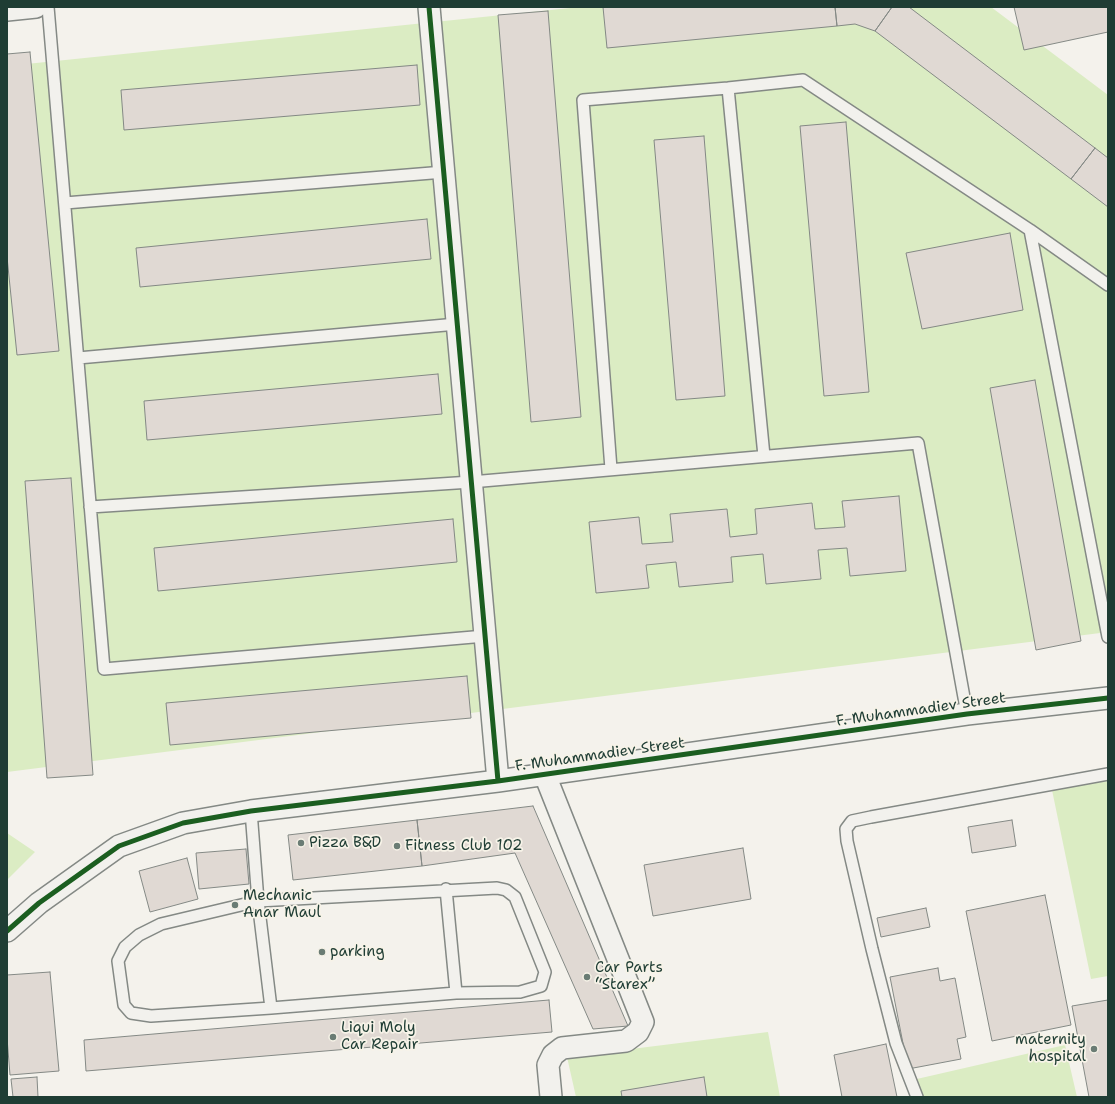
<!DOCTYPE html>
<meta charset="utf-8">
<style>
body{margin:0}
#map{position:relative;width:1115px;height:1104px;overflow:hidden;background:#f4f2ec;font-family:"Shantell Sans",sans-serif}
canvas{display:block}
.frame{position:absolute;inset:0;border:8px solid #1f3d34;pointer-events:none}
</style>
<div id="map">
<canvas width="1115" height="1104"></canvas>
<div class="frame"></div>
</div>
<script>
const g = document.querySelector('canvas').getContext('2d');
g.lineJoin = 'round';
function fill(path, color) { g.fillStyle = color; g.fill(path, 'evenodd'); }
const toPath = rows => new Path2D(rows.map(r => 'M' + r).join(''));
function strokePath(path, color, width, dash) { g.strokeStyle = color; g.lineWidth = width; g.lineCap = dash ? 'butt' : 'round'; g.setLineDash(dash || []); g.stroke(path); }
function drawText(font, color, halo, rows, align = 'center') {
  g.font = font + ' "Shantell Sans",sans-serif'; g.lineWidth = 3.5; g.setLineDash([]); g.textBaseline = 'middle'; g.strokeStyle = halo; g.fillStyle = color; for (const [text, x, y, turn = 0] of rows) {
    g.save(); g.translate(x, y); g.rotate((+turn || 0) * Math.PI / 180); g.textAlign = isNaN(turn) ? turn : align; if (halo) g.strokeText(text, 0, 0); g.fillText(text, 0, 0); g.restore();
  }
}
const green = toPath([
 [580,7,991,7,1108,95,1108,632,7,772,7,66],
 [1108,781,1108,976,1091,979,1052,790],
 [7,833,35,852,7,880],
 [768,1032,780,1097,576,1097,567,1057],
 [1065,1045,1077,1097,912,1097,908,1081]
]);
const building = toPath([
 [603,7,835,7,837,26,607,48,603,7],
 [835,7,892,7,875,31,855,24,837,26,835,7],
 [892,7,909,7,1095,148,1071,179,875,31,892,7],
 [1014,7,1108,7,1108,32,1024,50,1014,7],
 [548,11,581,417,531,422,498,15,548,11],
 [30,52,59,351,17,355,7,257,7,54,30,52],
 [417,65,420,105,124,130,121,90,417,65],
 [846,122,869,392,824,396,800,126,846,122],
 [704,136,725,396,676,400,654,140,704,136],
 [1095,148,1108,158,1108,207,1071,179,1095,148],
 [427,219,431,259,140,287,136,248,427,219],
 [1010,233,1023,310,922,329,906,253,1010,233],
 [438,374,442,414,147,440,144,401,438,374],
 [1035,380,1081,641,1036,650,990,388,1035,380],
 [71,478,93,775,47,778,25,481,71,478],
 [899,496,906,571,850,576,847,548,818,550,821,579,766,584,763,554,731,557,733,582,679,587,676,562,646,565,649,588,596,593,589,522,639,517,642,544,673,542,670,514,727,509,730,537,757,534,755,509,812,503,815,529,845,527,842,501,899,496],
 [453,519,457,562,158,591,154,548,453,519],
 [467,676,471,718,170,745,166,703,467,676],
 [533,806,628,1026,593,1029,515,853,422,866,417,820,533,806],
 [417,820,422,866,293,880,288,835,417,820],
 [1012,820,1016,846,972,853,968,827,1012,820],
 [743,848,751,899,653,916,644,865,743,848],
 [246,849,249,884,199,889,196,853,246,849],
 [187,858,198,899,150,912,139,871,187,858],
 [1045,895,1071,1025,992,1041,966,911,1045,895],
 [926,908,930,927,881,937,877,918,926,908],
 [938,968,940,981,955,978,966,1037,957,1039,961,1059,908,1069,890,977,938,968],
 [50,972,59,1071,10,1075,7,1038,7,975,50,972],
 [549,1000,552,1032,86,1071,84,1040,549,1000],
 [1108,1000,1108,1097,1089,1097,1072,1006,1108,1000],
 [886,1044,897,1097,842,1097,834,1055,886,1044],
 [37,1077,38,1097,13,1097,11,1079,37,1077],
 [704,1077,707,1097,622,1097,621,1091,704,1077]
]);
const service = toPath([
 [48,7,104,669,485,636],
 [728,88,764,456],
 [65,203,444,172],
 [1030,230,1108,637],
 [78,358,457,324],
 [611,469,583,100,728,88,803,80,1030,230,1108,285],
 [90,507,471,482,918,443,967,714],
 [251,811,258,901,497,888,506,890,515,897,545,972,541,986,520,992,456,993,271,1008,151,1016,131,1013,124,1005,118,961,125,947,139,935,161,924,258,901,271,1008],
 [446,889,456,993],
 [917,1097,896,1043,872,949,847,841,846,829,852,821,871,817,1108,774]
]);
const minor = toPath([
 [429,7,498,781],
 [7,10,36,7],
 [545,775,643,1022,638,1032,626,1041,562,1048,553,1055,548,1065,551,1097],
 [7,931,39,903,119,846,183,823,251,811,498,781,967,714,1108,698]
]);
const cycleway = toPath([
 [429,7,498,781],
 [7,931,39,903,119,846,183,823,251,811,498,781,967,714,1108,698]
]);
const markers = [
 [301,843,4,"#6a7c74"],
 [397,846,4,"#6a7c74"],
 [235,905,4,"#6a7c74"],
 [322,952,4,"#6a7c74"],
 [587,977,4,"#6a7c74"],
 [333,1037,4,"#6a7c74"],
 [1094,1049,4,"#6a7c74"]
];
const streetNames = [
 ["F. Muhammadiev Street",921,710,-8],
 ["F. Muhammadiev Street",600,755,-8]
];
const poiNames = [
 ["Pizza B&D",309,843],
 ["Fitness Club 102",405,846],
 ["Mechanic",243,896],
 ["Anar Maul",243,913],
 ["parking",330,952],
 ["Car Parts",595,968],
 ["“Starex”",595,985],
 ["Liqui Moly",341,1028],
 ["Car Repair",341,1045],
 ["maternity",1086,1040,"right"],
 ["hospital",1086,1057,"right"]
];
fill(green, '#dbecc3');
fill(building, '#e0d9d3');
strokePath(building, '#848985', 1);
strokePath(service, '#848985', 14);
strokePath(minor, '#848985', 24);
strokePath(service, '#f2f1ed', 11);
strokePath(minor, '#f2f1ed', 21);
strokePath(cycleway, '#1b5e20', 5);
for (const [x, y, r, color] of markers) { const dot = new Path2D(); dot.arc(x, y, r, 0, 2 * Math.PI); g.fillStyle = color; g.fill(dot); strokePath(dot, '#f7f3e8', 1.5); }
drawText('15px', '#1f3d34', '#f7f3e8', streetNames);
drawText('15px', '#1f3d34', '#f7f3e8', poiNames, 'left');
</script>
